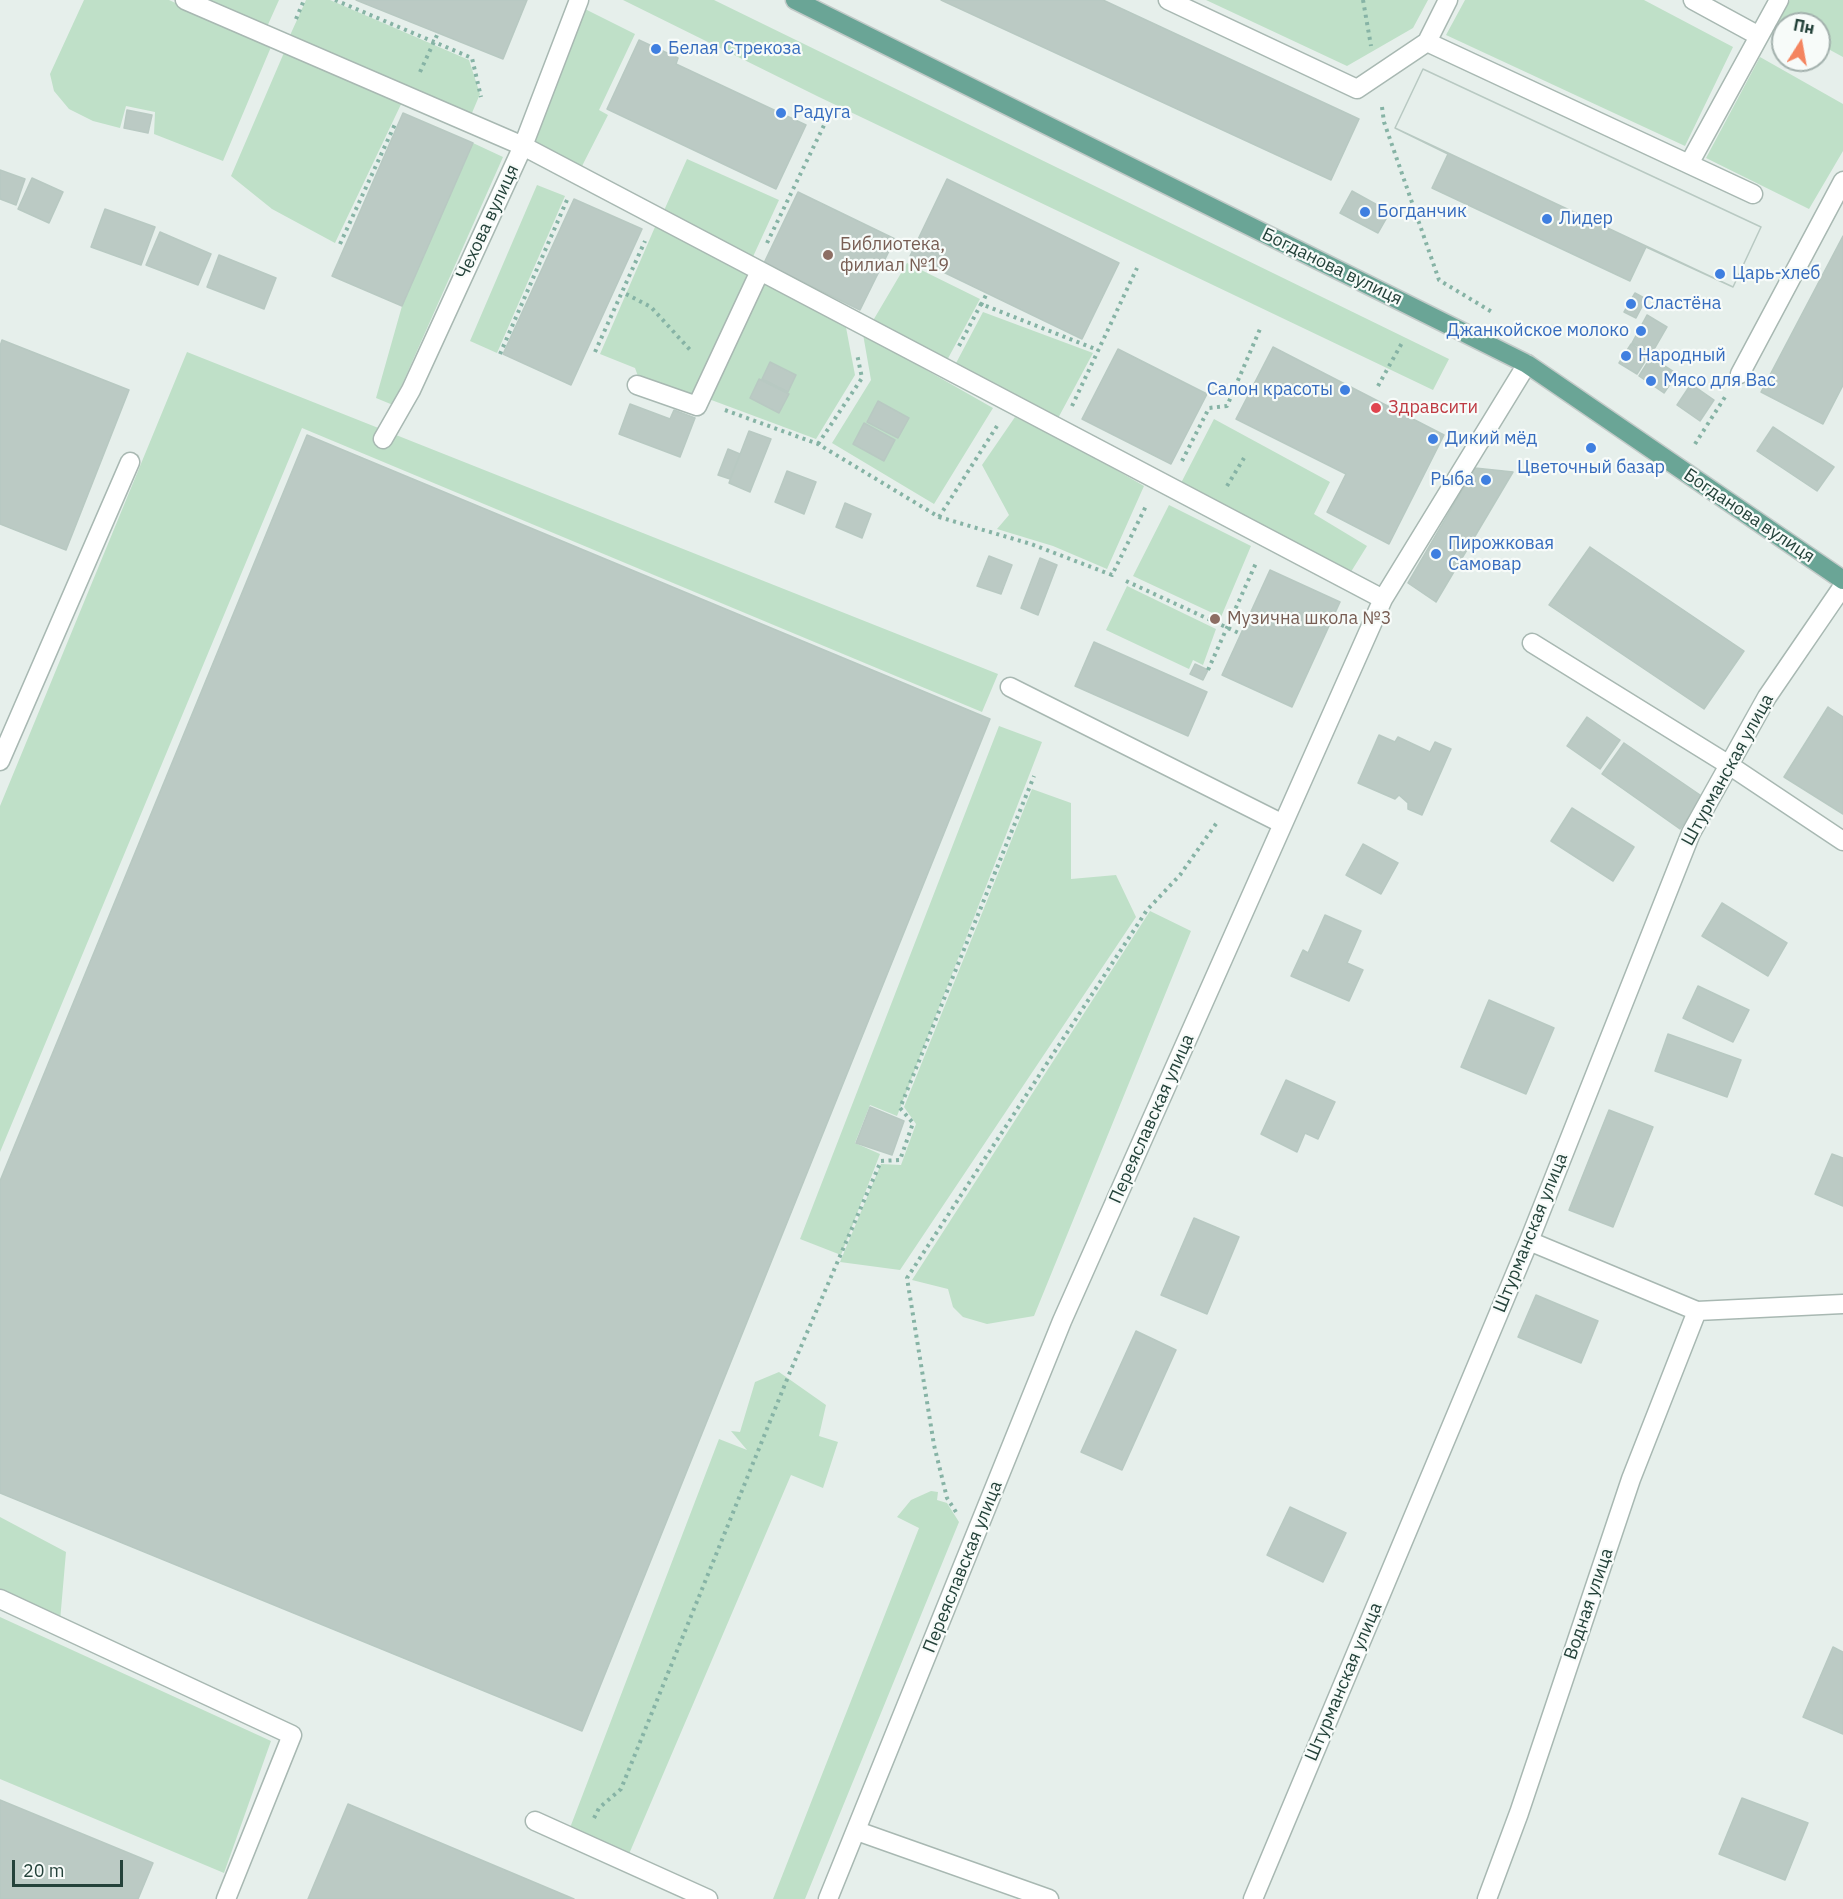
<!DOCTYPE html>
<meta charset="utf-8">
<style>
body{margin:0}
#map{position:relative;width:1843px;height:1899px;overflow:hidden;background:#e6efeb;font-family:"IBM Plex Sans",sans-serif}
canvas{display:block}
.north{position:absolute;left:1771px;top:12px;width:60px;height:60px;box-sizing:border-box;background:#f7fbf9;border:2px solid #a3b1ad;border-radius:50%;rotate:11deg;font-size:16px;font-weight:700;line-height:24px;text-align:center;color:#24423a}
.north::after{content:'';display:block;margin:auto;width:21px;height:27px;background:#f4845f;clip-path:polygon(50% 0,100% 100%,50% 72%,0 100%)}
.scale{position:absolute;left:12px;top:1860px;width:111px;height:27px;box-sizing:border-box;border:3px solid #24423a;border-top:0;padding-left:8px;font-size:18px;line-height:21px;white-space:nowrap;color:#24423a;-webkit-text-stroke:4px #f7fbf9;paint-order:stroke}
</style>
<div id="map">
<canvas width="1843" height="1899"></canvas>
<div class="north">Пн</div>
<div class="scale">20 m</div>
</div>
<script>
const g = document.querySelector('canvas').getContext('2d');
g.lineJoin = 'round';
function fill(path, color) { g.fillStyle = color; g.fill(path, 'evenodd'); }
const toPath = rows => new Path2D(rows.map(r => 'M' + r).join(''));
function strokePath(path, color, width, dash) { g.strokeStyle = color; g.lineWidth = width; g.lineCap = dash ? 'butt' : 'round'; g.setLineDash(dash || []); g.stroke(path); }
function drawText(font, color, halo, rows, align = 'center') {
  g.font = font + ' "IBM Plex Sans",sans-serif'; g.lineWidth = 4.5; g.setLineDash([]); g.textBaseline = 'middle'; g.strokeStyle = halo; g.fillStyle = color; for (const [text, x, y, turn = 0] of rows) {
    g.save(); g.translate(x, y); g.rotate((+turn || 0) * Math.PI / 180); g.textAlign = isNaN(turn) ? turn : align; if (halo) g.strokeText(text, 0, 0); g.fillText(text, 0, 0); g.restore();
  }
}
const green = toPath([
 [84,0,169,0,271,47,223,161,154,134,155,112,126,106,120,128,93,121,69,109,54,91,50,74],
 [201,0,279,0,266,29],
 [306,0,330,0,469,60,480,94,469,120,287,42],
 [623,0,714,0,1449,359,1433,390,819,97],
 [1206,0,1428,0,1413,28,1347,66],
 [1465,0,1644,0,1733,47,1685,146,1446,35],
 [1790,0,1843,0,1843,57,1819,44,1819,24,1783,24,1778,21],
 [585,9,635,34,599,110,608,115,581,168,532,143],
 [286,48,404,98,335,243,272,209,231,176],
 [1760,57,1843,104,1843,151,1809,209,1706,158],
 [473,143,503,157,393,405,376,398,402,306],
 [687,159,779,200,751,261,662,215],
 [537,185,565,196,497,353,470,341],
 [658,220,756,272,697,399,639,379,635,368,600,354],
 [907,263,980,299,945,364,871,324],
 [761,278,845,322,855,375,816,439,706,398],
 [983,312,1093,353,1056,422,954,367],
 [863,334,993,408,934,504,832,443,871,380],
 [187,352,998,674,982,712,302,428,0,1152,0,806],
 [1015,417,1075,446,1144,486,1107,569,1053,546,997,529,1009,515,982,465],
 [1214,419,1330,482,1314,514,1367,546,1349,575,1181,483],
 [1169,505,1251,546,1221,617,1133,576],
 [1127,586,1216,629,1203,665,1193,660,1189,669,1106,630],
 [999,726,1042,742,897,1116,870,1105,855,1143,880,1154,841,1255,800,1239],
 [1032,789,1071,803,1071,879,1116,875,1136,917,900,1270,840,1262,881,1164,901,1165,916,1124,904,1107],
 [1150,911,1191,931,1034,1316,987,1324,963,1317,953,1307,948,1289,912,1280],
 [779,1372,826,1405,819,1436,838,1442,823,1488,791,1475,626,1861,568,1833,719,1439,747,1450,731,1431,740,1432,755,1382],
 [931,1491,938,1492,937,1500,947,1503,959,1522,805,1899,773,1899,919,1528,897,1517,911,1500],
 [0,1517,66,1552,60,1621,0,1592],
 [0,1617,271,1741,224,1873,0,1779]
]);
const building = toPath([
 [356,0,527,0,503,59,356,0],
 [941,0,1103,0,1359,119,1331,180,941,0],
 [639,40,678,58,676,64,806,125,776,189,607,109,639,40],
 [1423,69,1761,227,1733,287,1646,247,1630,281,1432,188,1448,154,1395,128,1423,69],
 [1423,69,1761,227,1733,287,1395,128,1423,69],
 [127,110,152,115,148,133,124,128,127,110],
 [403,113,473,143,402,306,332,276,403,113],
 [0,170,25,179,16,205,0,199,0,170],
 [32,178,63,192,49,223,18,209,32,178],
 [947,179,1119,263,1082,339,910,256,947,179],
 [1352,191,1390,212,1378,233,1340,213,1352,191],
 [798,192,895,239,860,310,764,263,798,192],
 [574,199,642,229,571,385,503,354,574,199],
 [105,209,155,227,141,265,91,247,105,209],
 [160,232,211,254,198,285,146,265,160,232],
 [1843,236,1843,385,1823,424,1761,392,1843,236],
 [219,255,276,278,264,309,207,287,219,255],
 [1635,293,1646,299,1636,318,1624,312,1635,293],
 [1647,315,1667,327,1652,353,1632,343,1647,315],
 [2,340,129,390,66,550,0,524,0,346,2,340],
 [1631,344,1649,355,1637,374,1619,363,1631,344],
 [1273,347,1444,435,1389,544,1327,512,1346,474,1236,419,1273,347],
 [1118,349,1207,394,1171,464,1082,419,1118,349],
 [1651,357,1677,374,1664,393,1639,376,1651,357],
 [770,362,796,375,788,392,762,379,770,362],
 [759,379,789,394,779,413,750,398,759,379],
 [1691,384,1714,400,1700,421,1677,405,1691,384],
 [878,401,909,418,898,438,867,422,878,401],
 [630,404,670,419,674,410,695,418,680,457,619,434,630,404],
 [864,423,895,440,884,461,853,444,864,423],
 [1773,427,1834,467,1817,491,1757,451,1773,427],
 [749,431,771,439,750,492,729,483,749,431],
 [307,435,990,719,582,1731,0,1493,0,1181,307,435],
 [728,449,740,454,730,479,718,475,728,449],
 [1475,468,1513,472,1436,602,1408,583,1475,468],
 [787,471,816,482,804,514,775,502,787,471],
 [845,503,871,514,862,538,836,527,845,503],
 [1590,547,1744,651,1704,709,1549,605,1590,547],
 [989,556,1012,565,1001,594,977,586,989,556],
 [1040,558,1057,565,1038,615,1021,608,1040,558],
 [1270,570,1340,602,1292,707,1222,675,1270,570],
 [1094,642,1207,692,1188,736,1075,686,1094,642],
 [1195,664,1208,670,1203,680,1190,674,1195,664],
 [1828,707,1843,717,1843,814,1784,777,1828,707],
 [1587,717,1620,740,1600,769,1567,746,1587,717],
 [1379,735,1395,742,1398,737,1430,752,1435,742,1451,749,1422,815,1408,809,1408,803,1399,795,1395,799,1358,783,1379,735],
 [1624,743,1703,797,1680,829,1602,774,1624,743],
 [1572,808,1634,847,1613,881,1551,841,1572,808],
 [1363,844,1398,863,1381,894,1346,875,1363,844],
 [1722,903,1787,943,1768,976,1702,936,1722,903],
 [1325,915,1361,931,1347,963,1363,970,1349,1001,1291,976,1303,950,1308,953,1325,915],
 [1698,986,1749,1010,1733,1042,1683,1018,1698,986],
 [1489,1000,1554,1028,1526,1094,1461,1067,1489,1000],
 [1668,1034,1741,1060,1727,1097,1655,1071,1668,1034],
 [1286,1080,1335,1102,1318,1139,1305,1133,1297,1152,1261,1134,1286,1080],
 [870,1107,904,1121,892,1155,856,1143,870,1107],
 [1609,1110,1653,1127,1613,1227,1569,1210,1609,1110],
 [1832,1154,1843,1158,1843,1206,1815,1194,1832,1154],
 [1194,1218,1239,1237,1207,1314,1161,1295,1194,1218],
 [1536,1295,1598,1321,1581,1363,1518,1337,1536,1295],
 [1136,1331,1176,1350,1122,1470,1081,1452,1136,1331],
 [1290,1507,1346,1533,1323,1582,1267,1555,1290,1507],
 [1833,1647,1843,1652,1843,1734,1803,1717,1833,1647],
 [1742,1798,1808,1823,1785,1880,1719,1854,1742,1798],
 [0,1800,153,1863,138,1899,0,1899,0,1800],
 [348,1804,574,1899,308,1899,348,1804]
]);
const path = toPath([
 [335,0,472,58,481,97],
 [1363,0,1371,46],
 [296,19,304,0],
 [420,72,438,33],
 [1382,107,1384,122,1439,280,1492,312],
 [767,243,828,117],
 [340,244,396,122],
 [626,294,651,307,692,352],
 [981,305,987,293],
 [959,346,981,304,1098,350],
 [595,352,645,241],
 [500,354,567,200],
 [1378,386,1403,341],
 [1072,406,1137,268],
 [725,410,818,444,939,517,1031,544,1112,575,1147,504],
 [818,444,862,378,857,354],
 [1695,444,1725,397],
 [1182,461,1209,408,1227,406,1260,329],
 [1227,486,1244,458],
 [939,517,997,426],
 [1126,581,1241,634],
 [1208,670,1256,563],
 [956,1512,947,1498,934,1445,907,1278,1147,910,1180,875,1218,821],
 [594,1818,599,1808,621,1789,790,1372,881,1161,900,1160,913,1123,900,1108,1034,776]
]);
const minor = toPath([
 [185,0,523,146,1383,599],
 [1168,0,1357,89,1427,42,1753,194],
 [1693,0,1759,36],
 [1427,42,1448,0],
 [1689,164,1779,0],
 [1740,374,1843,181],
 [637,385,697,406,760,271],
 [383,439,411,390,523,146,579,0],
 [1532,643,1729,765,1843,841],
 [1010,687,1283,824],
 [0,761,130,462],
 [1697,1311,1843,1304],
 [0,1599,292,1735,226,1899],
 [535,1821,708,1899],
 [857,1831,1049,1899],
 [828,1899,1062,1321,1383,599,1527,364],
 [1253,1899,1529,1241,1691,833,1767,697,1843,586],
 [1487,1899,1519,1813,1631,1479,1697,1311,1529,1241]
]);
const major = toPath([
 [795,0,1527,364,1843,580]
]);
const markers = [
 [656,49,6,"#3f7fe0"],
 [781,113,6,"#3f7fe0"],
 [1365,212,6,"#3f7fe0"],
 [1547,219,6,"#3f7fe0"],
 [828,255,6,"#8d6e63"],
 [1720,274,6,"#3f7fe0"],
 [1631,304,6,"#3f7fe0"],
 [1641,331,6,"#3f7fe0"],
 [1626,356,6,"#3f7fe0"],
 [1651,381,6,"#3f7fe0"],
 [1345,390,6,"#3f7fe0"],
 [1376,408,6,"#e0444e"],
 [1433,439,6,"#3f7fe0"],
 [1591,448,6,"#3f7fe0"],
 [1486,480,6,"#3f7fe0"],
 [1436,554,6,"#3f7fe0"],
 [1215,619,6,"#8d6e63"]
];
const shopNames = [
 ["Белая Стрекоза",668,49],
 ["Радуга",793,113],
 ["Богданчик",1377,212],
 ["Лидер",1559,219],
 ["Царь-хлеб",1732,274],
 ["Сластёна",1643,304],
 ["Джанкойское молоко",1629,331,"right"],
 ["Народный",1638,356],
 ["Мясо для Вас",1663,381],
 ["Салон красоты",1333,390,"right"],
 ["Дикий мёд",1445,439],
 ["Цветочный базар",1591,468,"center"],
 ["Рыба",1474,480,"right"],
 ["Пирожковая",1448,544],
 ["Самовар",1448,565]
];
const streetNames = [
 ["Чехова вулиця",488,222,-65],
 ["Богданова вулиця",1332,267,26],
 ["Богданова вулиця",1749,516,34],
 ["Штурманская улица",1728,770,-61],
 ["Переяславская улица",1152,1119,-66],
 ["Штурманская улица",1531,1233,-68],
 ["Переяславская улица",963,1567,-68],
 ["Водная улица",1589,1604,-71],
 ["Штурманская улица",1344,1682,-67]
];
const educationNames = [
 ["Библиотека,",840,245],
 ["филиал №19",840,266],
 ["Музична школа №3",1227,619]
];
const healthNames = [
 ["Здравсити",1388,408]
];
fill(green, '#bfe0c8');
fill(building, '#bbcac4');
strokePath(building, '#b8c9c2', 1.5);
strokePath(minor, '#a8b8b2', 21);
strokePath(major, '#c2cac8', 21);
strokePath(path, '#86b3a5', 4, [3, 4.5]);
strokePath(minor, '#fff', 18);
strokePath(major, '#6aa596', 18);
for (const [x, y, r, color] of markers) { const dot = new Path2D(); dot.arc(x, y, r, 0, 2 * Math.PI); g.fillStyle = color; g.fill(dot); strokePath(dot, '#f7fbf9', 2); }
drawText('18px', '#366cbe', '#f7fbf9', shopNames, 'left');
drawText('18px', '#24423a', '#f7fbf9', streetNames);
drawText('18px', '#785e54', '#f7fbf9', educationNames, 'left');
drawText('18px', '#be3a42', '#f7fbf9', healthNames, 'left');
</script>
